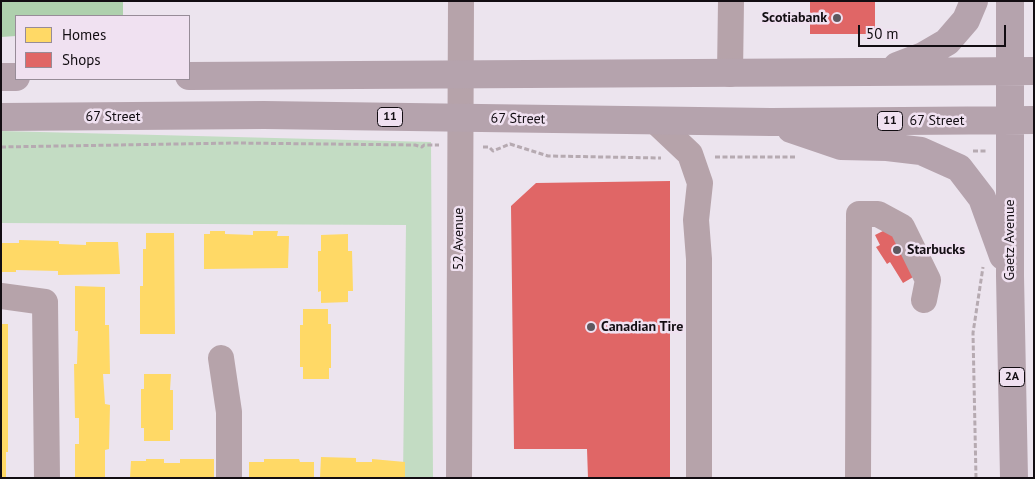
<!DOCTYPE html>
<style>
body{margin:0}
#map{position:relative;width:1035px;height:479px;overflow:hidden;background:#ece4ee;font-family:"PT Sans",sans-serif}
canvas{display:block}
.frame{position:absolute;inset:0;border:2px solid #120d12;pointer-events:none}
.legend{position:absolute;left:15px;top:15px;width:175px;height:65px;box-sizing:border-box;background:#f0e1f1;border:1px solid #978c98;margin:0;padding:6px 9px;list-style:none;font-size:15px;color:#120d12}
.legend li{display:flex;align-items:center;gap:10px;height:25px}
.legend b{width:25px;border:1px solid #978c98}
.scale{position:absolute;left:858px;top:25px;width:148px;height:22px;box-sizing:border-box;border:2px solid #120d12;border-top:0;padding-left:6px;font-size:15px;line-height:18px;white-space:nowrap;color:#120d12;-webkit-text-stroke:4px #f0e1f1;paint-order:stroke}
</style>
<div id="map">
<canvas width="1035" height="479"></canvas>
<div class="frame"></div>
<ul class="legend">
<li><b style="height:14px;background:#ffd966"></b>Homes</li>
<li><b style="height:14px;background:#e06666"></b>Shops</li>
</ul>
<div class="scale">50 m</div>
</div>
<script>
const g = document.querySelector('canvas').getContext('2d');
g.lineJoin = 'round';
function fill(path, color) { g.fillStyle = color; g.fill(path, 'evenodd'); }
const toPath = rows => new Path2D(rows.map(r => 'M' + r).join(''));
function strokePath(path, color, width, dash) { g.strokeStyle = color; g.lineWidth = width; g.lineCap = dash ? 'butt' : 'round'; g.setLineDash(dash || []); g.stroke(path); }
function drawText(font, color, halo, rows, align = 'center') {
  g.font = font + ' "PT Sans",sans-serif'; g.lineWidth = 5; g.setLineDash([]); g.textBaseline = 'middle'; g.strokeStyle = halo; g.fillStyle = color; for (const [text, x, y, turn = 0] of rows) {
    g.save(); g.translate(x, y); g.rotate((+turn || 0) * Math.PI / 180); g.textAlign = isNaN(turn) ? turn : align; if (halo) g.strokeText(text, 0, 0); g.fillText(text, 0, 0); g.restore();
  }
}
const green = toPath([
 [1,131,431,142,433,478,403,478,406,225,1,223]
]);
const forest = toPath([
 [1,1,123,1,123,16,16,16,16,36,1,37]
]);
const homes = toPath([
 [210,231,225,231,225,234,253,235,253,231,278,231,277,236,289,236,288,268,204,269,204,234,210,234],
 [146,233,174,233,175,334,140,334,140,286,143,286,143,249,146,249],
 [348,234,348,251,352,251,353,291,348,291,348,302,321,303,321,291,318,292,318,251,321,251,321,235],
 [19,240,59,241,59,244,86,245,86,242,118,242,120,274,58,275,58,271,16,270,16,272,1,272,1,243,19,243],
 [75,286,105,287,105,325,109,325,110,374,103,374,105,404,110,405,109,449,105,450,105,478,75,478,75,444,79,444,79,418,75,418,74,364,77,364,78,331,75,331],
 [303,309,328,309,328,324,331,324,331,368,329,368,329,379,303,379,303,367,300,367,300,325,303,325],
 [1,324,8,324,8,452,6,452,6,478,1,478],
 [144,374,171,374,170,390,173,390,173,430,170,430,170,441,144,441,144,428,141,428,141,389,144,389],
 [321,457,356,458,356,462,372,462,372,459,405,462,405,478,320,478],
 [146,459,164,459,164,463,180,463,180,459,214,459,214,478,130,478,131,461,146,461],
 [264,459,299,459,300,462,314,462,314,478,249,478,249,462,264,462]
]);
const shops = toPath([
 [810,1,875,1,875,34,810,34],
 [670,181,670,478,588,478,587,449,514,449,511,206,536,183],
 [893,226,920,273,903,283,890,262,887,264,876,247,880,245,875,235]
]);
const path = toPath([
 [1,147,236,143,415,145,422,147,424,145,439,145],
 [483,147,489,147,493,151,510,144,548,156,661,158],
 [973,151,987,151],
 [715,157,796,157],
 [976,478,973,333,983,267]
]);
const minor = toPath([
 [730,74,731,1],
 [654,120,690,154,700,183,696,220,699,259,699,478],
 [1,296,45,302,47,478],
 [221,358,229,412,229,478],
 [459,478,461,1],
 [858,478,859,214,878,214,902,227,928,280,924,300]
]);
const major = toPath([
 [1010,1,1010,276,1014,478],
 [897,66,923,56,947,42,966,20,974,1],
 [189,76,1034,71],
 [1,77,16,77],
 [1,117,264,115,771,122,1034,120],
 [791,129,841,146,887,147,921,151,959,168,982,198,1003,256]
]);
const markers = [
 [837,18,5,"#5e585f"],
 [897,250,5,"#5e585f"],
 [591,327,5,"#5e585f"]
];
const shields = [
 [390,117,25],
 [890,121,25],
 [1012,377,25]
];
const shieldNames = [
 ["11",390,117],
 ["11",890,121],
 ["2A",1012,377]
];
const poiNames = [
 ["Scotiabank",827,18,"right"],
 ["Starbucks",907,250],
 ["Canadian Tire",601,327]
];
const streetNames = [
 ["67 Street",113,117],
 ["67 Street",518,119,1],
 ["67 Street",937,121],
 ["52 Avenue",459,239,-90],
 ["Gaetz Avenue",1010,240,-90]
];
fill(green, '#c3dcc3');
fill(forest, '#aed0ad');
fill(homes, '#ffd966');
fill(shops, '#e06666');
strokePath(path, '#b6aab1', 3, [5, 2.5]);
strokePath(minor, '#b6a3aa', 26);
strokePath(major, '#b5a3ad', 28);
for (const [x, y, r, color] of markers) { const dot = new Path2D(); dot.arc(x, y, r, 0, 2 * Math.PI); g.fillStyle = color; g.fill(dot); strokePath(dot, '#f0e1f1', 2); }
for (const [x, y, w] of shields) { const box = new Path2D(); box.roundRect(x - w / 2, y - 9.5, w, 19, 4); g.fillStyle = '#f0e1f1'; g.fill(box); strokePath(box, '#120d12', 1); }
drawText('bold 12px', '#120d12', null, shieldNames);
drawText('bold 14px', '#120d12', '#f0e1f1', poiNames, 'left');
drawText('14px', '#120d12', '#f0e1f1', streetNames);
</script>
